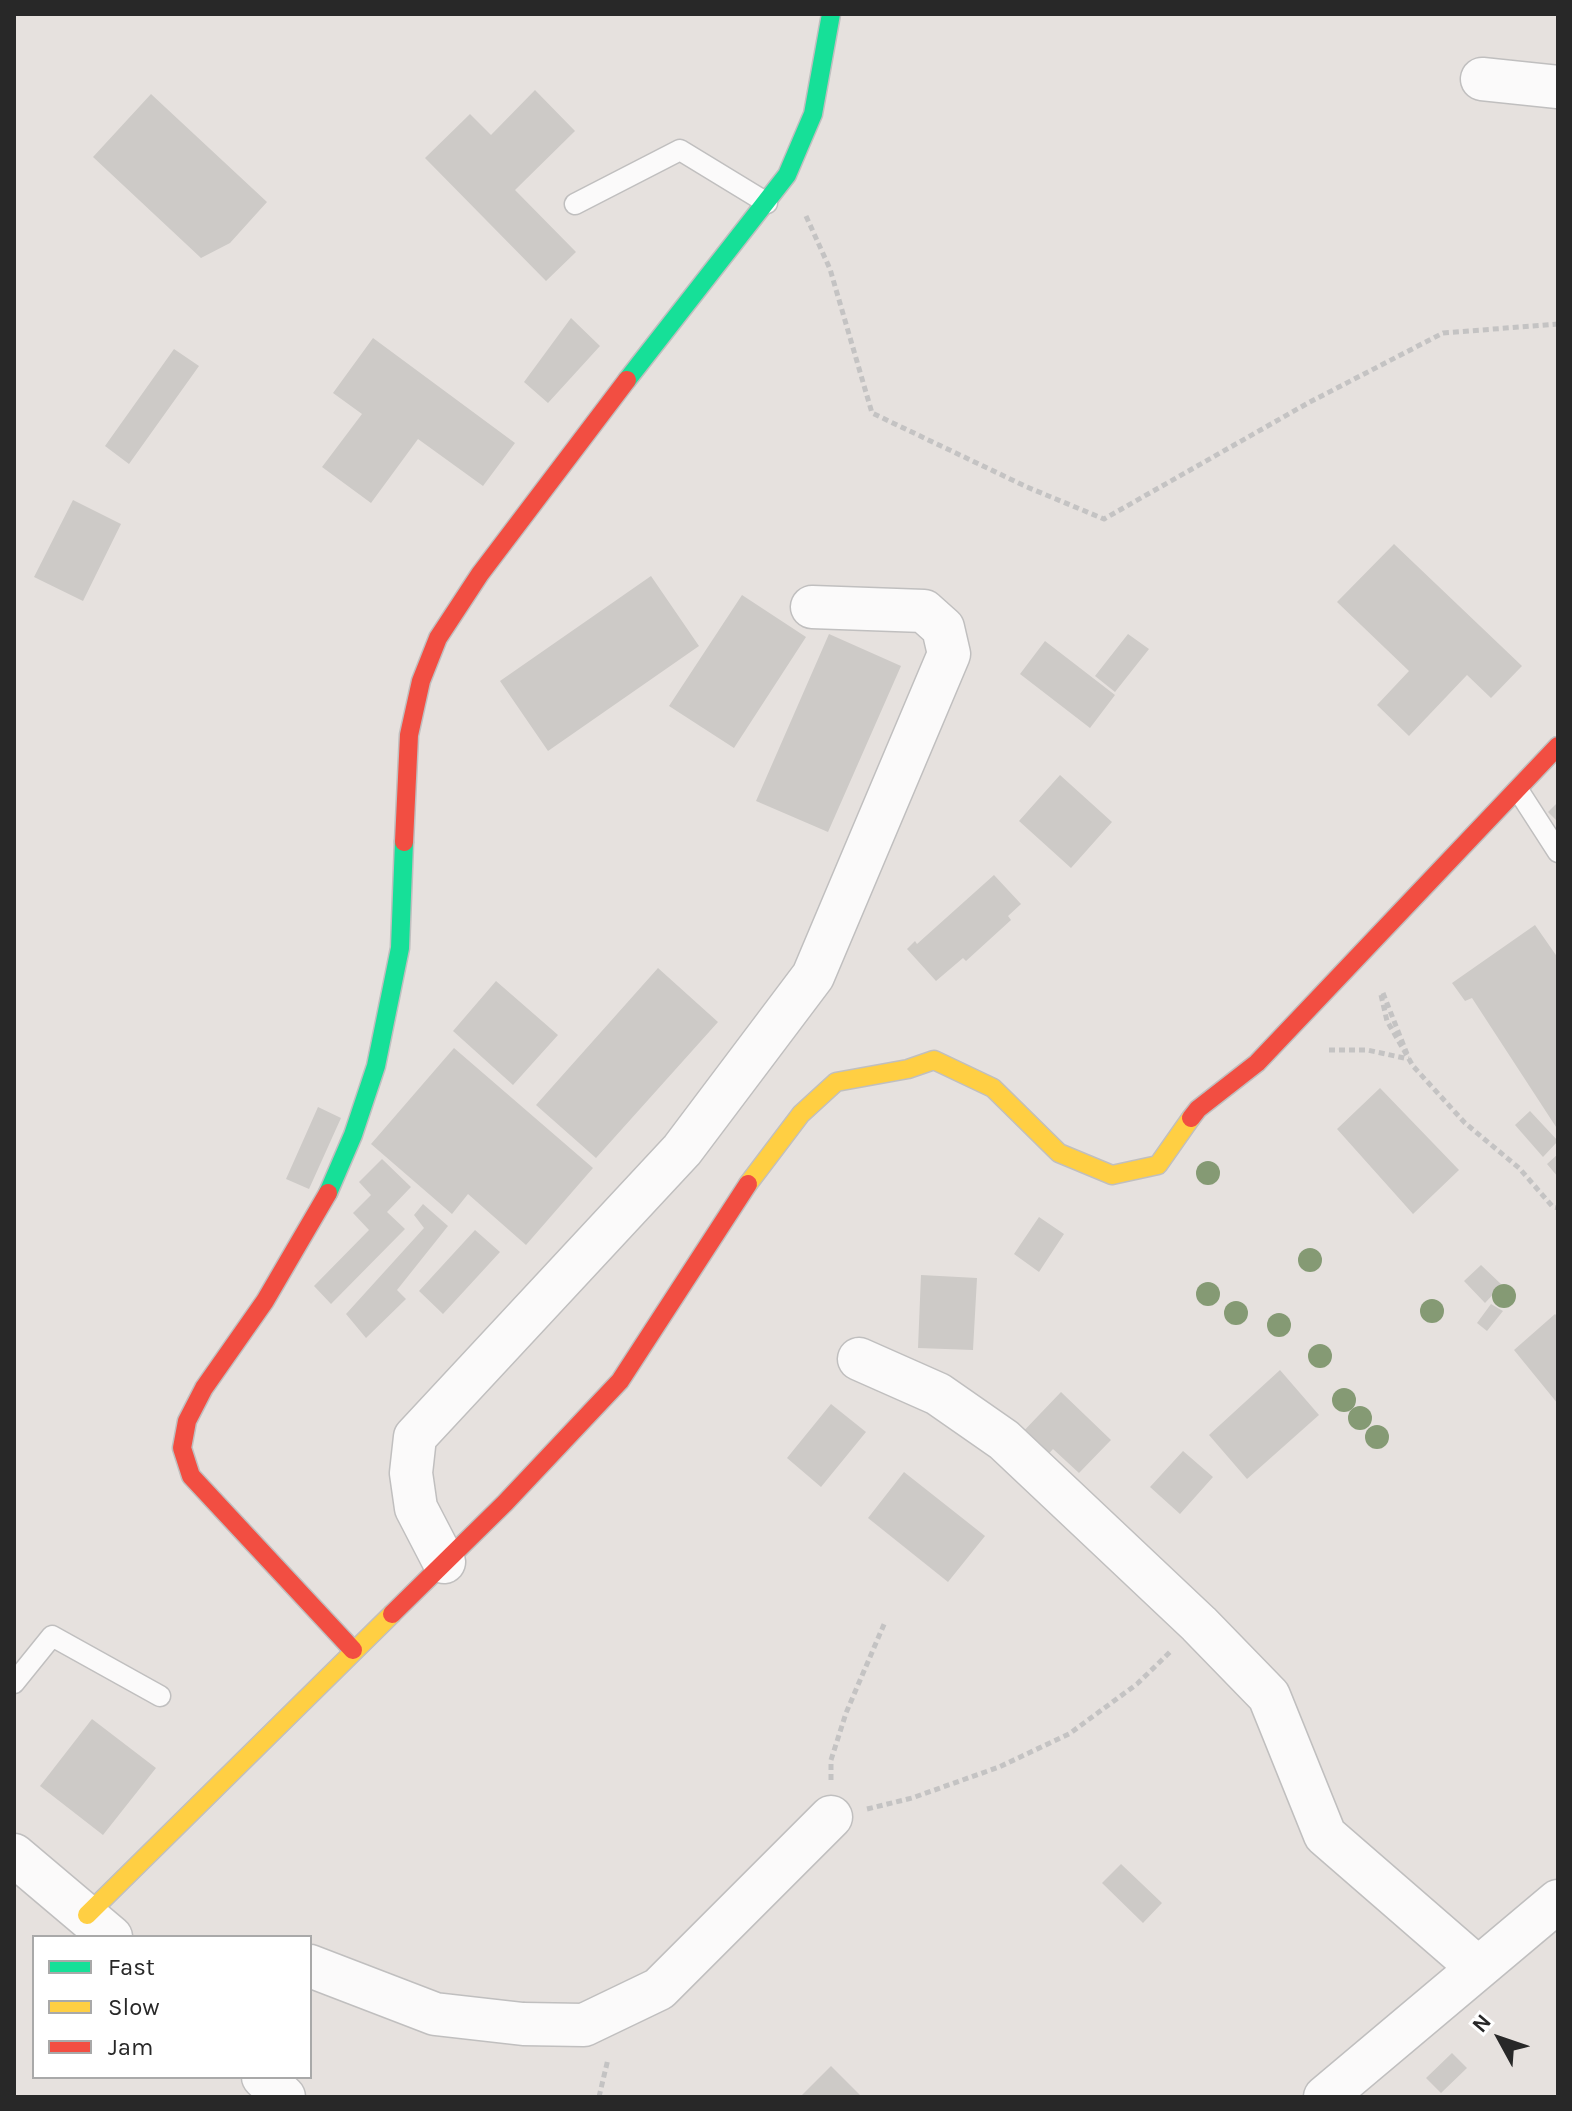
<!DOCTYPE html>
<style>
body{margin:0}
#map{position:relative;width:1572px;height:2111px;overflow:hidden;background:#e6e1de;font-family:Karla,sans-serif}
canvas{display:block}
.frame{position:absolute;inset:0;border:16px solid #282828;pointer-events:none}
.legend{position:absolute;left:32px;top:1935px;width:280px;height:144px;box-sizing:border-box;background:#fff;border:2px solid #a9a9a9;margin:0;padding:10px 14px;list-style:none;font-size:24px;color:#282828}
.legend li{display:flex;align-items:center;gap:16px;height:40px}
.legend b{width:40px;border:2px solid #a9a9a9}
.north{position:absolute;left:1460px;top:1999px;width:80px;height:80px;-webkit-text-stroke:6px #fff;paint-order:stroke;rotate:310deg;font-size:22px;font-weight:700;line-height:32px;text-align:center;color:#282828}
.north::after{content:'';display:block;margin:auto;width:28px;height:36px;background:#282828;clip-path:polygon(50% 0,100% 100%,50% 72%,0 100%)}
</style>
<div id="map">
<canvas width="1572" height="2111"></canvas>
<div class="frame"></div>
<ul class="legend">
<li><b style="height:10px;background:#16e098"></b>Fast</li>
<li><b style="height:10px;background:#ffcf43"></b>Slow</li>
<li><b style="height:10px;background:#f24e42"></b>Jam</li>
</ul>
<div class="north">N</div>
</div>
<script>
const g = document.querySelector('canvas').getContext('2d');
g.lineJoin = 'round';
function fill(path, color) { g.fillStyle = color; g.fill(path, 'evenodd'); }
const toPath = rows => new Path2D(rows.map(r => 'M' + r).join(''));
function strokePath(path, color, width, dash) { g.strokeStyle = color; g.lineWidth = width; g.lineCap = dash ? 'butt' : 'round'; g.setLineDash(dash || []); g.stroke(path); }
const building = toPath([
 [535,90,575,131,515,190,576,252,546,281,425,158,470,114,491,135],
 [151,94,267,202,230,243,201,258,93,157],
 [571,318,600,346,548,403,524,382],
 [373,338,515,443,483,486,418,439,371,503,322,467,362,414,333,393],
 [174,349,199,366,129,464,105,446],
 [73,500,121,524,83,601,34,577],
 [1394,544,1522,666,1491,698,1467,675,1409,736,1377,705,1409,671,1337,602],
 [651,576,699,646,548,751,500,681],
 [742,595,806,637,734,748,669,706],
 [829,634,901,666,828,832,756,801],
 [1128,634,1149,649,1115,692,1095,676],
 [1045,641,1115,695,1090,728,1020,674],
 [1060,775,1112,822,1071,868,1019,821],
 [1558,802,1558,822,1548,812],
 [994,875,1021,904,1008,916,1011,920,966,961,963,958,936,981,907,949,915,941,917,944],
 [1535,925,1558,958,1558,1130,1472,998,1465,1001,1452,983],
 [658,968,718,1022,596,1158,536,1105],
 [496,981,558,1035,513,1085,453,1031],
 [454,1048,593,1168,526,1245,468,1194,452,1214,371,1144],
 [1380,1088,1459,1170,1413,1214,1337,1129],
 [318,1107,341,1118,309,1189,286,1179],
 [1530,1111,1558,1141,1543,1157,1515,1125],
 [1558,1154,1558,1177,1547,1164],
 [382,1159,411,1187,387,1212,405,1229,331,1304,314,1286,369,1230,353,1213,371,1195,359,1182],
 [423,1204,448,1226,397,1290,406,1299,366,1338,346,1314,424,1228,414,1215],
 [1039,1217,1064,1234,1039,1272,1014,1254],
 [475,1230,500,1252,443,1314,419,1291],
 [1481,1265,1502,1285,1485,1303,1464,1281],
 [921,1275,977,1278,973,1350,918,1348],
 [1491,1304,1503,1311,1487,1331,1477,1323],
 [1555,1314,1558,1317,1558,1404,1514,1350],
 [1280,1370,1319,1415,1247,1479,1209,1435],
 [1061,1392,1111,1440,1079,1473,1053,1449,1042,1461,1017,1438],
 [831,1404,866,1432,821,1487,787,1458],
 [1183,1451,1213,1477,1180,1514,1150,1487],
 [904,1472,985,1536,948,1582,868,1518],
 [92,1719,156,1768,103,1835,40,1786],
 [1121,1864,1162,1903,1143,1923,1102,1883],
 [1452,2053,1467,2068,1441,2093,1426,2078],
 [831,2066,862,2097,800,2097]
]);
const path = toPath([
 [806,216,830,269,872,413,1027,487,1104,519,1308,403,1443,333,1558,324],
 [1383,993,1407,1054],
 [1381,995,1387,1021,1413,1066,1465,1123,1519,1168,1553,1207,1558,1208],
 [1329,1050,1367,1050,1409,1059],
 [831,1780,831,1760,846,1713,885,1622],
 [867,1809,912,1798,999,1767,1069,1734,1137,1684,1170,1652],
 [599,2097,608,2059]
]);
const lane = toPath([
 [575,204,680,150,767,203],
 [1518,790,1558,852],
 [14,1683,52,1636,160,1696]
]);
const street = toPath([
 [1482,79,1558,87],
 [859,1359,938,1394,1004,1440,1199,1624,1269,1696,1325,1835,1477,1967],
 [444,1562,416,1508,411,1473,415,1437,682,1150,813,976,949,654,943,628,924,611,812,607],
 [14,1855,111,1937],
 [310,1966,435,2014,523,2024,584,2025,659,1989,831,1817],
 [263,2077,284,2097],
 [1325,2097,1558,1901]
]);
const fast = toPath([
 [627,380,787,175,813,114,831,14],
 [328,1193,353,1135,376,1066,400,948,404,842]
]);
const slow = toPath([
 [748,1184,801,1114,836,1082,908,1069,934,1060,993,1088,1059,1153,1112,1175,1158,1165,1191,1118],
 [87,1915,392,1614]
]);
const jam = toPath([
 [404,842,409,735,421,681,438,638,480,574,627,380],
 [1191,1118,1198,1109,1257,1063,1558,746],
 [328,1193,265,1301,204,1388,187,1421,182,1448,191,1476,353,1650],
 [392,1614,505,1503,620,1381,748,1184]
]);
const trees = [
 [1208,1173],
 [1310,1260],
 [1208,1294],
 [1504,1296],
 [1432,1311],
 [1236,1313],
 [1279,1325],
 [1320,1356],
 [1344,1400],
 [1360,1418],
 [1377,1437]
];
fill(building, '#cdcac7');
strokePath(lane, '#c0bfbf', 23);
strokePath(street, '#c0bfbf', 45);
strokePath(fast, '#c0bfbf', 21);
strokePath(slow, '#c0bfbf', 21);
strokePath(jam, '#c0bfbf', 21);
strokePath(path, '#c4c3c3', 5, [6, 4]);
strokePath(lane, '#fbfafa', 20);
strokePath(street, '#fbfafa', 42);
strokePath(fast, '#16e098', 18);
strokePath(slow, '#ffcf43', 18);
strokePath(jam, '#f24e42', 18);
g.fillStyle = '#859a74';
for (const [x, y] of trees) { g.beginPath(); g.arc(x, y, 12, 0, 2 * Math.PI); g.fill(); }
</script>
